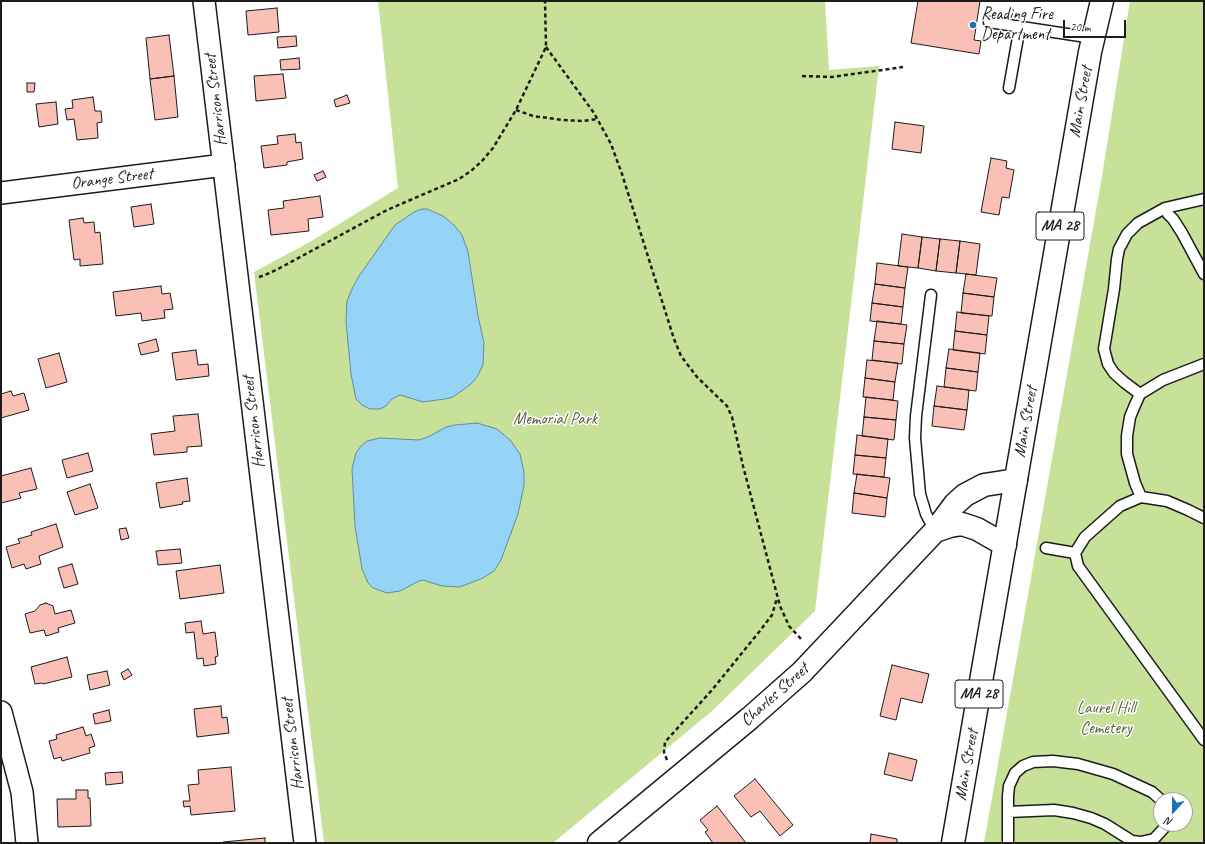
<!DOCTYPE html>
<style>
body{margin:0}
#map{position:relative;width:1205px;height:844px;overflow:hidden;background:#fff;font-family:Caveat,sans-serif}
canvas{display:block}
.frame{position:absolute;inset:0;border:2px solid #1c1c1c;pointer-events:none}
.north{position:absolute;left:1153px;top:792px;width:40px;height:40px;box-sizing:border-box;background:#fff;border:1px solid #a4a4a4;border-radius:50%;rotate:202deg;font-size:11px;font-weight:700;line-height:16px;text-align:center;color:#1c1c1c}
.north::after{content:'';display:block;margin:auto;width:14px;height:18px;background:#1f6fb2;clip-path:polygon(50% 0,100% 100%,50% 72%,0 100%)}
.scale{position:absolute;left:1063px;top:20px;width:63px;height:18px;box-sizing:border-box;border:2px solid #1c1c1c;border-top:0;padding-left:5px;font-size:12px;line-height:14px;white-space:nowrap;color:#1c1c1c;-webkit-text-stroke:3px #fff;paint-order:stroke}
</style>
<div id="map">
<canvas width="1205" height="844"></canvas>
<div class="frame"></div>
<div class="north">N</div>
<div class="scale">20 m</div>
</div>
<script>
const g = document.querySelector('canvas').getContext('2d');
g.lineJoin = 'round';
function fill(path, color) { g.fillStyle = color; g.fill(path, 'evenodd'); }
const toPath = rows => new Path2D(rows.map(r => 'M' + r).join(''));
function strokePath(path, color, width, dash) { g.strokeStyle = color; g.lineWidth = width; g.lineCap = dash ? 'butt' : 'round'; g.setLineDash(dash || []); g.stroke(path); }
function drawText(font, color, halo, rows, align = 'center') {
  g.font = font + ' Caveat,sans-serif'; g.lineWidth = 3; g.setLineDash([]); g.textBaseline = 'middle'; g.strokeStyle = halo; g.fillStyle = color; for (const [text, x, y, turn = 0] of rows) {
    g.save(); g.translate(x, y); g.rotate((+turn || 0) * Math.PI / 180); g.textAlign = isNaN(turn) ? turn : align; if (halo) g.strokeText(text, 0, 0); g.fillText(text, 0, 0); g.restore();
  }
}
const green = toPath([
 [378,1,825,1,829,70,879,66,815,611,712,711,553,843,324,843,254,272,308,243,398,188],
 [1130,1,1204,1,1204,843,984,843,1101,182],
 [1161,800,1185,800,1185,824,1161,824]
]);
const water = toPath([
 [422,209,427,209,443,216,454,225,462,235,468,252,478,316,484,343,483,365,477,377,471,384,453,397,445,399,423,402,400,395,392,399,386,406,380,409,370,409,362,405,356,399,351,374,346,321,347,301,352,289,359,276,395,225,414,212,422,209],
 [477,423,497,429,510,440,520,454,524,472,524,485,518,514,501,560,494,571,483,578,460,587,442,586,423,580,419,581,400,591,387,593,373,588,368,583,362,569,355,526,352,469,356,453,361,446,367,441,380,438,419,440,428,437,446,427,455,425,477,423]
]);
const building = toPath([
 [918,1,980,1,974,40,981,41,979,54,911,43,918,1],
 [277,8,279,32,248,35,246,11,277,8],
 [169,35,174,76,150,79,146,38,169,35],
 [296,36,297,46,278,48,277,37,296,36],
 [299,58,300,69,281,70,280,60,299,58],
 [283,74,286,98,256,101,254,76,283,74],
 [174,76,178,117,155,120,150,79,174,76],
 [27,83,35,83,34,92,27,92,27,83],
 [347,95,350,103,336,107,334,100,347,95],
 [93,97,95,111,101,111,102,122,97,123,98,138,77,140,74,119,67,120,65,109,73,108,72,100,93,97],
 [56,102,58,124,39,127,36,104,56,102],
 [895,122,924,126,921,153,892,149,895,122],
 [295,134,296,143,301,142,303,159,287,162,287,165,264,168,261,146,278,144,277,136,295,134],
 [991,158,1007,161,1006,168,1014,170,1009,198,1002,197,999,215,981,212,991,158],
 [323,171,326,177,317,181,314,175,323,171],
 [320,196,323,217,308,219,309,231,271,235,268,210,284,208,283,201,320,196],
 [151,204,154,224,134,227,131,207,151,204],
 [83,218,84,223,94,222,95,233,100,232,103,264,80,266,80,259,74,260,69,220,83,218],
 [902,234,922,237,918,268,898,266,902,234],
 [922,237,940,239,936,271,918,268,922,237],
 [940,239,960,241,956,273,936,271,940,239],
 [960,241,980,244,976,275,956,273,960,241],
 [877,263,908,267,905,288,875,284,877,263],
 [966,274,997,278,994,297,963,293,966,274],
 [875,284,905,288,903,307,872,303,875,284],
 [161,286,162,294,170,293,173,309,164,310,165,318,142,321,141,313,116,316,113,292,161,286],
 [963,293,994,297,992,316,961,313,963,293],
 [872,303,903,307,901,324,870,321,872,303],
 [957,312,989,316,987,335,955,331,957,312],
 [877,321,907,325,904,344,874,341,877,321],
 [955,331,987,335,985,354,953,350,955,331],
 [156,339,159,351,141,355,138,344,156,339],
 [874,341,904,344,902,364,872,360,874,341],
 [949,349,980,353,978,372,946,368,949,349],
 [196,350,198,365,208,364,209,376,176,380,172,353,196,350],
 [59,353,67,382,46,388,38,359,59,353],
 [867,360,898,363,895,382,865,378,867,360],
 [946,368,978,372,976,391,944,387,946,368],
 [865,378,895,382,893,400,863,397,865,378],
 [937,386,969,390,967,410,934,406,937,386],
 [11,391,13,396,24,393,29,410,1,418,1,394,11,391],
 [866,397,898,401,896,420,864,417,866,397],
 [934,406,967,410,964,430,932,426,934,406],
 [198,414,202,446,187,447,187,452,154,455,151,434,175,431,173,416,198,414],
 [864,417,896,420,894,440,862,436,864,417],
 [857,435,888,439,886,458,855,455,857,435],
 [88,453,93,471,67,478,62,460,88,453],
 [855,455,886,458,884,477,853,474,855,455],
 [31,468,37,489,19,493,21,498,1,503,1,476,31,468],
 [857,474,890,478,887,498,854,493,857,474],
 [187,478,190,501,182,502,183,504,160,508,156,483,187,478],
 [90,484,98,508,75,515,67,492,90,484],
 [854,493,887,498,885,517,852,513,854,493],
 [56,524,63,547,39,556,41,564,26,569,24,564,12,568,6,547,20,543,18,539,32,535,31,532,56,524],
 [126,528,129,538,121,540,119,529,126,528],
 [180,549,182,563,158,565,156,551,180,549],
 [72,564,78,584,64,588,58,568,72,564],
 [220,565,224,593,180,599,176,571,220,565],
 [46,603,53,606,55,614,71,610,75,623,58,628,59,632,46,636,44,630,30,633,25,614,35,611,40,605,46,603],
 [201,621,203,634,215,632,218,656,215,657,216,664,204,666,203,658,197,659,194,632,186,633,185,623,201,621],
 [67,657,72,677,43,684,42,683,35,684,31,667,67,657],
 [892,665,929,674,922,703,901,698,896,720,880,716,892,665],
 [128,669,132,675,124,680,121,673,128,669],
 [107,671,110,685,90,690,87,675,107,671],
 [221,706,222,718,227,717,229,733,197,737,194,709,221,706],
 [109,710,111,721,95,724,93,714,109,710],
 [83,727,86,736,91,734,95,746,89,748,90,753,62,761,61,757,54,759,49,741,57,739,56,735,83,727],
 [889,753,917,760,912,781,884,774,889,753],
 [231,767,235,811,191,815,190,806,184,807,183,801,190,801,188,785,199,784,198,770,231,767],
 [122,772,123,783,106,785,105,773,122,772],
 [755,779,793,825,780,836,760,811,751,817,734,796,755,779],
 [76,790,88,790,88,798,90,798,91,826,58,827,57,799,76,799,76,790],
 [717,806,746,843,713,843,705,832,708,830,700,820,717,806],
 [871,834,897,839,897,843,870,843,871,834],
 [265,838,265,843,223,843,223,842,265,838]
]);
const path = toPath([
 [546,47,594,113,611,144,622,174,674,339,681,356,697,377,727,406,732,417,743,466,780,606,789,626,802,640],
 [802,76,832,77,903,67],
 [516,110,533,116,563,120,583,121,597,119],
 [259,277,265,275,278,269,387,210,459,179,471,171,482,161,493,148,516,110,546,47,545,1],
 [667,760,664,752,665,742,712,690,759,632,772,615,777,598]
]);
const service = toPath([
 [989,22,1093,38],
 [1009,88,1020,26],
 [1165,208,1168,214,1173,219,1182,233,1204,274],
 [931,295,916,416,915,438,920,494,926,514,935,531],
 [1140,394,1124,382,1114,373,1108,364,1104,349,1114,289,1117,259,1119,249,1127,234,1138,223,1165,208,1204,199],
 [1141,497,1135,483,1127,454,1127,436,1130,417,1135,405,1140,394,1163,380,1204,364],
 [1204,518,1188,510,1167,501,1141,497,1120,506,1085,537,1075,553,1078,566,1204,740],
 [1046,548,1075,553],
 [1008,812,1054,810,1073,813,1091,818,1105,824,1132,841,1141,842,1154,839,1164,828,1166,824],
 [1008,843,1008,796,1009,786,1015,773,1023,766,1033,762,1053,761,1078,764,1113,774,1152,792,1161,800]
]);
const minor = toPath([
 [204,1,305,843],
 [1,193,224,165],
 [1,712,22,792,27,843]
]);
const tertiary = toPath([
 [935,531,950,526,962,524,977,529,1005,545],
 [599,843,750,718,802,672,935,531,955,504,965,495,984,485,1016,480]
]);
const primary = toPath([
 [953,843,1090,52,1102,1]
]);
const markers = [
 [973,25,4,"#1f6fb2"]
];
const shields = [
 [1060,226,48],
 [979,694,48]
];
const shieldNames = [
 ["MA 28",1060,226],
 ["MA 28",979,694]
];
const poiNames = [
 ["Reading Fire",981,15],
 ["Department",981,35]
];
const streetNames = [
 ["Harrison Street",216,100,-97],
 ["Main Street",1081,102,-80],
 ["Orange Street",112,179,-7],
 ["Harrison Street",254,422,-97],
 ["Main Street",1026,422,-80],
 ["Charles Street",775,695,-42],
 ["Harrison Street",293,744,-97],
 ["Main Street",967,765,-80]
];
const parkNames = [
 ["Memorial Park",555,420],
 ["Laurel Hill",1106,709],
 ["Cemetery",1106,729]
];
fill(green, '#c8e198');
fill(water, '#96d4f7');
strokePath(water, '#658a9f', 1);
fill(building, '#fabfb5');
strokePath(building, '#1c1c1c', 1);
strokePath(service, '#1c1c1c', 13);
strokePath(minor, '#1c1c1c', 24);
strokePath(tertiary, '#1c1c1c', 25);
strokePath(primary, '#1c1c1c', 25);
strokePath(path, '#1c1c1c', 2.5, [4, 3]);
strokePath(service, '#fff', 10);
strokePath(minor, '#fff', 21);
strokePath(tertiary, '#fff', 22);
strokePath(primary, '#fff', 22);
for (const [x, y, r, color] of markers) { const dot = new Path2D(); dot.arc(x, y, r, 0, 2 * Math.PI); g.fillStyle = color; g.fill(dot); strokePath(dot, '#fff', 1.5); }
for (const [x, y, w] of shields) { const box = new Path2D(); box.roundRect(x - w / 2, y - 14, w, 28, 3); g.fillStyle = '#fff'; g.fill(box); strokePath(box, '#1c1c1c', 1); }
drawText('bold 16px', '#1c1c1c', null, shieldNames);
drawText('17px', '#1c1c1c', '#fff', poiNames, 'left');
drawText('17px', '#1c1c1c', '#fff', streetNames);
drawText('17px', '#586147', '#fff', parkNames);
</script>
